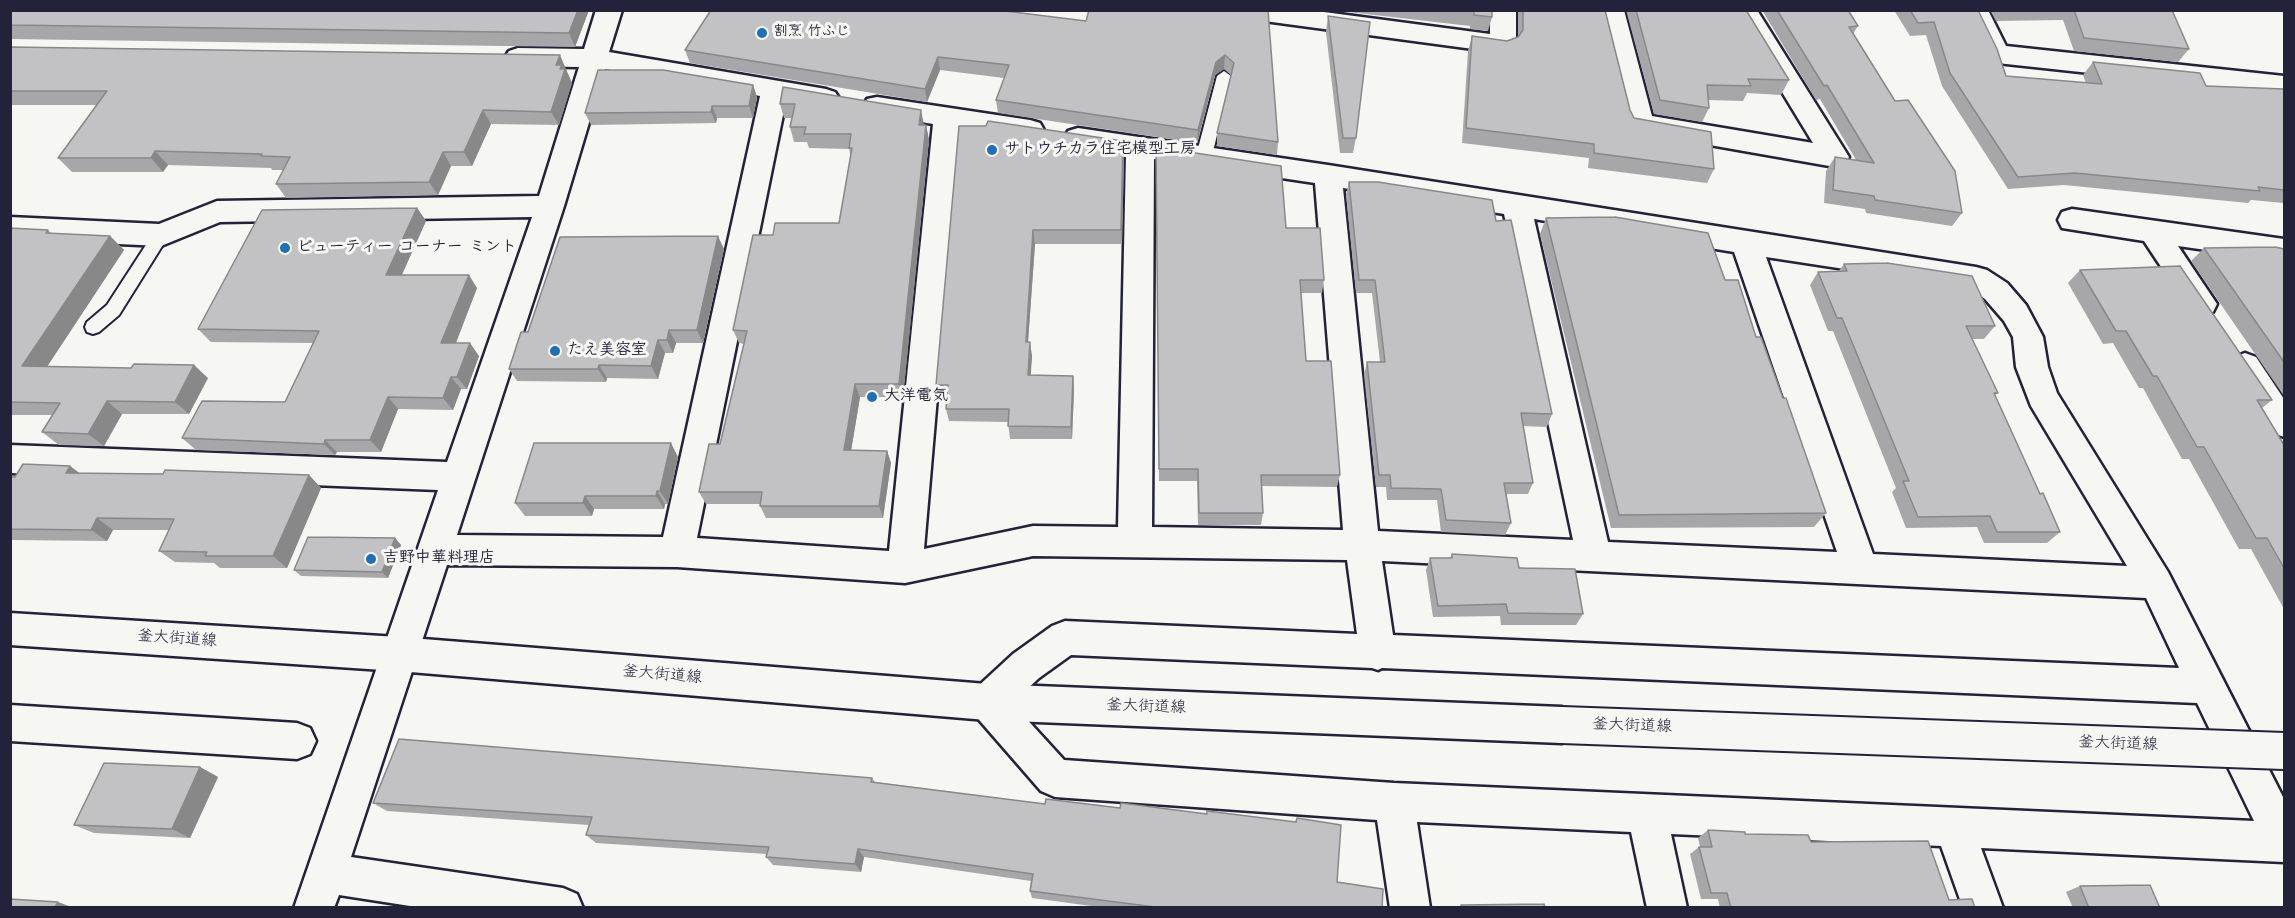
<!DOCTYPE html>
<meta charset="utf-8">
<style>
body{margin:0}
#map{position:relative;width:2295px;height:918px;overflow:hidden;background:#f6f6f2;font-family:Kalam,sans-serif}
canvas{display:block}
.frame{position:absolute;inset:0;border:12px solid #22223b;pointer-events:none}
</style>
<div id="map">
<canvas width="2295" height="918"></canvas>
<div class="frame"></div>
</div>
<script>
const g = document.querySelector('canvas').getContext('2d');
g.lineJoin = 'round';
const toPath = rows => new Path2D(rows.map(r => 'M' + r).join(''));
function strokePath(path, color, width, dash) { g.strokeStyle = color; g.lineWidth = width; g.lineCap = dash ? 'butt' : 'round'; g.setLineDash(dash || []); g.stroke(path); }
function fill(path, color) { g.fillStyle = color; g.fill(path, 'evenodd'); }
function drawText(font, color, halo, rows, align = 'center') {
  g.font = font + ' Kalam,"Klee One",sans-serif'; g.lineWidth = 6; g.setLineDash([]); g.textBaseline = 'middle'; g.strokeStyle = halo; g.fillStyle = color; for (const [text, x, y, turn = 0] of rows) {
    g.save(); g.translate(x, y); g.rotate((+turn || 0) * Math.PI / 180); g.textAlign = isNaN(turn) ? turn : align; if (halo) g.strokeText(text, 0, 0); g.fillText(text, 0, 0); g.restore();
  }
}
const service = toPath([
 [1224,71,1231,76,1212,156,1209,160,1204,161,1199,160,1196,156,1217,76,1224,71],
 [161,229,167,231,169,235,119,315,99,332,93,334,87,332,85,327,87,322,107,305,155,231,161,229]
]);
const minor = toPath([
 [596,10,622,10,609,52,826,89,835,92,839,98,835,104,826,107,786,100,697,538,889,551,933,124,867,113,863,106,867,99,877,97,1030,120,1040,123,1044,130,1040,137,1030,140,960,128,924,549,1033,526,1118,527,1126,155,1068,145,1064,138,1068,131,1078,128,1328,165,1976,267,1987,270,2007,283,2026,305,2043,337,2048,367,2057,393,2168,572,2284,799,2284,862,1981,848,2003,908,1963,908,1941,846,1671,834,1687,908,1647,908,1631,832,1417,822,1430,908,1390,908,1377,820,1055,797,1041,791,974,714,968,702,974,690,1013,654,1052,626,1065,621,1357,634,1347,560,1033,556,905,583,677,567,447,565,351,857,563,888,577,894,583,908,423,908,339,895,334,908,294,908,438,490,10,473,10,445,447,462,532,217,220,222,161,246,10,239,10,217,159,224,217,201,539,196,579,67,518,66,509,63,505,57,509,51,518,48,584,49,596,10],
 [605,69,760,96,663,537,457,535,564,206,605,69],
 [1154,159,1315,183,1343,530,1152,527,1154,159],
 [1343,188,1504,214,1573,540,1378,531,1343,188],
 [1534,219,1734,252,1837,552,1608,542,1534,219],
 [1766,257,1969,288,1985,299,2004,321,2013,337,2016,367,2031,406,2127,566,1873,554,1766,257],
 [1382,561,2146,598,2179,668,1393,635,1382,561],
 [1071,655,1372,668,1378,670,1382,668,2197,703,2254,821,1394,783,1064,760,1012,703,1039,678,1071,655],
 [1230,10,1309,10,1490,34,1490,10,1516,10,1516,44,1512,50,1503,53,1242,18,1233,16,1230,10],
 [1598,10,1624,10,1652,116,1813,143,1732,10,1757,10,1849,157,1845,164,1835,167,1630,131,1626,124,1598,10],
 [1963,10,1988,10,2006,46,2284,76,2284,94,1997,63,1988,60,1963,10],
 [2072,209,2284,239,2284,261,2178,246,2217,304,2213,312,2202,316,2191,312,2144,241,2062,228,2058,220,2062,212,2072,209],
 [2245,353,2256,357,2284,399,2284,437,2273,433,2229,366,2234,357,2245,353],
 [10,705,297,723,310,728,316,741,310,754,297,759,10,741,10,705]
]);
const tertiary = toPath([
 [10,613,398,637,987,684,1562,707,1575,712,1581,725,1575,738,1562,743,987,720,398,671,10,645,10,613]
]);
const tertiaryBridge = toPath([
 [1562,725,2284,751]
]);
const wall = toPath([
 [10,10,589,10,575,47,10,39],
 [1268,10,1278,142,1277,155,1217,146,1217,133,1231,75,1224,69,1215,75,1197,143,998,113,996,100,1004,78,940,70,927,102,690,63,685,50,1086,21],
 [1331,10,1492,10,1492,17,1488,31,1470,29,1470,26],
 [1518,10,1605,10,1630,110,1634,118,1714,169,1707,183,1588,168,1589,158,1462,143,1468,51,1472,36,1507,41,1518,37],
 [1626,10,1746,10,1789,80,1781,95,1747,93,1743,101,1708,100,1709,108,1702,122,1654,114],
 [1762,10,1848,10,1858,26,1853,34,1962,213,1952,226,1866,213,1865,209,1824,203,1826,171,1835,157,1856,160,1820,99,1816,100],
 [1894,10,1978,10,2006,76,2086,83,2083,75,2093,62,2206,86,2284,89,2284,203,2251,200,2248,203,2064,185,2008,189,1942,86,1926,35,1910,36],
 [1990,10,2172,10,2189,49,2178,62,2074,51,2063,20,1996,21],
 [1328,16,1356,138,1353,153,1340,153,1326,32],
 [10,47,567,69,566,71,572,83,559,125,491,124,472,166,451,166,438,195,286,198,276,184,283,170,272,170,271,168,168,165,163,172,72,172,58,158,96,105,10,105],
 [753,85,757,97,753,118,717,118,716,123,591,125,585,113],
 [783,87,926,125,929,140,903,397,860,397,851,451,887,451,891,463,883,518,766,518,760,506,760,504,706,504,699,492,720,444,744,344,739,343,733,330,773,235,839,223,851,157,849,149,809,148,807,142,794,142,790,127,792,118,784,118,780,104],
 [959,126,1124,156,1122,244,1035,244,1028,342,1032,356,1030,375,1073,376,1074,389,1072,439,1010,439,1008,422,949,421,946,409,947,398,939,398,936,385],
 [1156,147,1286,228,1324,280,1322,293,1301,293,1306,361,1340,475,1337,487,1262,486,1263,513,1261,525,1198,525,1197,481,1159,481],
 [1349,182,1496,221,1552,414,1547,427,1523,426,1533,483,1528,494,1506,494,1511,523,1505,535,1441,532,1437,500,1387,500,1386,487,1376,487,1364,375,1367,362,1380,362,1372,293,1356,293,1346,195],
 [417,208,426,221,402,275,477,288,456,343,479,356,467,389,461,389,453,410,398,409,381,452,337,452,335,455,196,450,182,438,285,402,313,343,211,342,198,329],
 [1546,218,1725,280,1756,337,1783,398,1826,513,1814,527,1611,528,1540,234],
 [10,228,48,230,52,234,110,236,124,250,47,366,208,378,189,414,122,414,104,446,59,445,42,432,52,415,10,415],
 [2204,248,2284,249,2284,396,2191,261],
 [724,249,703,343,676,343,673,353,665,353,658,379,607,378,606,382,517,381,509,369,528,332],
 [1844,264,1995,326,1984,339,1972,339,1998,393,1995,395,2040,494,2060,532,2047,543,1984,543,1977,527,1906,528,1892,492,1896,488,1833,331,1828,331,1810,285,1818,272,1838,272],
 [2080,270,2272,400,2262,408,2284,445,2284,609,2251,549,2239,549,2189,459,2182,459,2143,388,2139,388,2113,343,2103,344,2068,283],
 [678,457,668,504,665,504,664,509,594,509,592,516,525,516,515,503],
 [70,466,79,473,309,475,321,488,287,568,220,568,214,563,175,562,159,551,169,530,113,530,107,541,10,540,10,477,15,477],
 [395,538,401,545,388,578,301,576,294,570],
 [1452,554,1519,568,1583,614,1576,625,1501,625,1500,616,1433,617,1426,570,1430,558,1450,558],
 [200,767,218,777,190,838,94,833,74,825],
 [872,778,875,782,1045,804,1207,814,1295,822,1297,818,1337,882,1382,908,1106,908,1032,898,1030,891,1031,881,864,857,861,872,773,865,766,857,767,854,596,843,586,835,589,825,387,811,373,803],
 [1708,830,1811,842,1949,900,1975,908,1720,908,1718,899,1701,899,1690,854,1699,847,1700,847,1698,838],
 [2080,886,2160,908,2073,908,2066,892]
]);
const shadedWall = toPath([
 [578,10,589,10,575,47,569,33],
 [560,55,572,83,559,125,551,112,556,65],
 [1225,55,1224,69,1215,75,1197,143,1198,130,1216,62],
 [938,57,940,70,927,102,925,89],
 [753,85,757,97,753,118,749,106],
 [712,106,717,118,716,123,711,112],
 [483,110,491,124,472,166,464,152],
 [921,110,924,125,919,125],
 [926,125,929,140,903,397,899,384],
 [1123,141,1124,156,1122,244,1121,230],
 [155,151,168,165,163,172,151,158],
 [443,152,451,166,438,195,429,182],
 [417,208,426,221,396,287,386,275],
 [1033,230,1035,244,1027,356,1026,342],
 [110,236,124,250,39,379,22,366],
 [718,236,724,249,703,343,697,330],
 [469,275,477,288,451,355,441,343],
 [669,330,676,343,673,353,667,340],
 [658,340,665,353,658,379,651,366],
 [1030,342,1032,356,1030,388,1028,375],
 [470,343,479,356,467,389,457,377],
 [194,365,208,378,189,414,175,402],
 [599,365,607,378,606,382,598,369],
 [1073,376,1074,389,1072,439,1071,427],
 [451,377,461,389,453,410,443,398],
 [855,384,860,397,849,463,844,450],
 [388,397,398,409,381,452,370,440],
 [107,401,122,414,104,446,88,434],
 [325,440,337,452,335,455,324,444],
 [671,443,678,457,668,504,660,491],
 [887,451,891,463,883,518,879,506],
 [70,466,86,478,66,473],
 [309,475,321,488,287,568,273,556],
 [657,491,665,504,664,509,656,496],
 [585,496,594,509,592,516,583,503],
 [97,518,113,530,107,541,91,530],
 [395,538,401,545,388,578,382,572],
 [200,767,218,777,190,838,172,829],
 [858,849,864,857,861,872,855,864],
 [58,902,74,908,55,907]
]);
const building = toPath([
 [10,10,578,10,569,33,10,25,10,10],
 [711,10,997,10,1086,21,1089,10,1268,10,1278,142,1217,133,1234,63,1225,55,1216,62,1198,130,996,100,1009,65,938,57,925,89,685,50,711,10],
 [1465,10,1492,10,1492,17,1474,15,1474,11,1465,10],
 [1523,10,1605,10,1630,110,1634,118,1711,132,1714,169,1594,153,1594,144,1466,128,1472,36,1507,41,1518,37,1523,30,1523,10],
 [1636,10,1746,10,1789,80,1748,79,1751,86,1707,85,1709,108,1660,100,1636,10],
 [1777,10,1848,10,1858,26,1849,27,1895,101,1908,100,1955,171,1962,213,1875,200,1874,196,1833,190,1835,157,1874,163,1827,85,1824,86,1777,10],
 [1910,10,1978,10,1997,49,2006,76,2102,84,2093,62,2200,73,2206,86,2284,89,2284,190,2258,187,2260,191,2075,173,2018,177,1950,73,1934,22,1918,23,1910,10],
 [2074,10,2172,10,2189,49,2084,38,2074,10],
 [1328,16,1370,22,1356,138,1343,138,1328,16],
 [10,47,560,55,556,65,562,65,560,69,565,69,551,112,483,110,464,152,443,152,429,182,276,184,290,157,261,156,262,154,155,151,151,158,58,158,107,91,10,91,10,47],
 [598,70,663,70,753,85,749,106,712,106,711,112,585,113,598,70],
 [783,87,921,110,919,125,926,125,899,384,855,384,844,450,887,451,879,506,760,506,762,492,699,492,709,444,720,444,747,331,733,330,753,235,773,235,775,223,839,223,852,148,849,148,851,134,804,134,806,127,790,127,795,104,780,104,783,87],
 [988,121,1123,141,1121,230,1033,230,1026,342,1030,342,1028,375,1073,376,1071,427,1008,426,1009,409,946,409,948,385,936,385,959,126,986,126,988,121],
 [1156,147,1281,166,1286,228,1320,228,1324,280,1300,280,1306,361,1331,361,1340,475,1261,475,1263,513,1199,513,1198,469,1159,469,1156,147],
 [1349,182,1378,182,1492,200,1496,221,1511,220,1552,414,1521,413,1533,483,1504,483,1511,523,1446,520,1441,489,1391,488,1390,475,1379,475,1367,362,1385,362,1375,280,1359,280,1349,182],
 [417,208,386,275,469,275,441,343,470,343,457,377,451,377,443,398,388,397,370,440,325,440,324,444,182,438,202,401,285,402,319,331,198,329,262,210,417,208],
 [1615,217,1708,233,1725,280,1738,280,1756,337,1761,337,1783,398,1786,398,1826,513,1619,515,1546,218,1615,217],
 [10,228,48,230,46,233,110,236,22,366,131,368,134,364,194,365,175,402,107,401,88,434,42,432,60,403,10,402,10,228],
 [718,236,697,330,669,330,667,340,658,340,651,366,599,365,598,369,509,369,521,332,528,332,560,237,718,236],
 [2275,247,2284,249,2284,362,2204,248,2275,247],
 [1887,263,1972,276,1995,326,1966,326,1998,393,1994,393,2040,494,2043,493,2060,532,1997,532,1990,516,1918,517,1903,481,1909,481,1842,318,1837,318,1818,272,1847,271,1844,264,1887,263],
 [2180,266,2272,400,2257,400,2284,445,2284,568,2267,538,2256,538,2204,447,2197,447,2157,376,2153,376,2126,331,2116,331,2080,270,2180,266],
 [534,443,671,443,660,491,657,491,656,496,585,496,583,503,515,503,534,443],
 [23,464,70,466,66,473,163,474,165,470,309,475,273,556,205,556,207,552,159,551,174,519,97,518,91,530,10,529,10,477,15,477,23,464],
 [308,537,395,538,382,572,294,570,308,537],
 [1452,554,1517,558,1519,568,1575,569,1583,614,1508,613,1506,604,1438,606,1430,558,1452,558,1452,554],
 [399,739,872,778,871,782,1045,804,1046,799,1120,808,1121,803,1207,814,1207,811,1296,822,1297,818,1341,825,1337,882,1383,889,1382,908,1163,908,1030,891,1033,874,858,849,855,864,766,857,769,847,586,835,592,817,373,803,399,739],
 [104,763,200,767,172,829,74,825,104,763],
 [1708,830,1745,832,1745,834,1808,835,1811,842,1928,841,1949,900,1972,899,1975,908,1731,908,1727,893,1711,893,1699,847,1712,847,1708,830],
 [2150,885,2160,908,2089,908,2080,886,2150,885],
 [10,899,58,902,55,907,62,908,10,908,10,899],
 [1544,904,1545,908,1462,908,1461,905,1544,904]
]);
const markers = [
 [762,33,6,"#1f6fb2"],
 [992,150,6,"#1f6fb2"],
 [285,248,6,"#1f6fb2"],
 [555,351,6,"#1f6fb2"],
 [872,397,6,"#1f6fb2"],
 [371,559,6,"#1f6fb2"]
];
const farPoinames = [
 ["割烹 竹ふじ",774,33]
];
const poiNames = [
 ["サトウチカラ住宅模型工房",1004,150],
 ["ビューティー コーナー ミント",297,248],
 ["たえ美容室",567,351],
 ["大洋電気",884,397],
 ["吉野中華料理店",383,559]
];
const streetNames = [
 ["釜大街道線",177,640,4],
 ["釜大街道線",662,676,5],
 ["釜大街道線",1146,708,2],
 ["釜大街道線",1632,727,2],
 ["釜大街道線",2118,745,2]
];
strokePath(service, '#22223b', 4);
strokePath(minor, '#22223b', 5);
strokePath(tertiary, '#22223b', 5);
fill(service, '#f6f6f2');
fill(minor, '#f6f6f2');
fill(tertiary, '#f6f6f2');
strokePath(tertiaryBridge, '#22223b', 40, []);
strokePath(tertiaryBridge, '#f6f6f2', 36);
fill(wall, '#a7a7a9');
fill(shadedWall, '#888889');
fill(building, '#c2c2c4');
strokePath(building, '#888889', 1.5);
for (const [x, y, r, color] of markers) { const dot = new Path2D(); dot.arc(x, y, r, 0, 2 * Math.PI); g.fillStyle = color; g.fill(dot); strokePath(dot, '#f6f6f2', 2); }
drawText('bold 14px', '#22223b', '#f6f6f2', farPoinames, 'left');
drawText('bold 16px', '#22223b', '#f6f6f2', poiNames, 'left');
drawText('16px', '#22223b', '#f6f6f2', streetNames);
</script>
